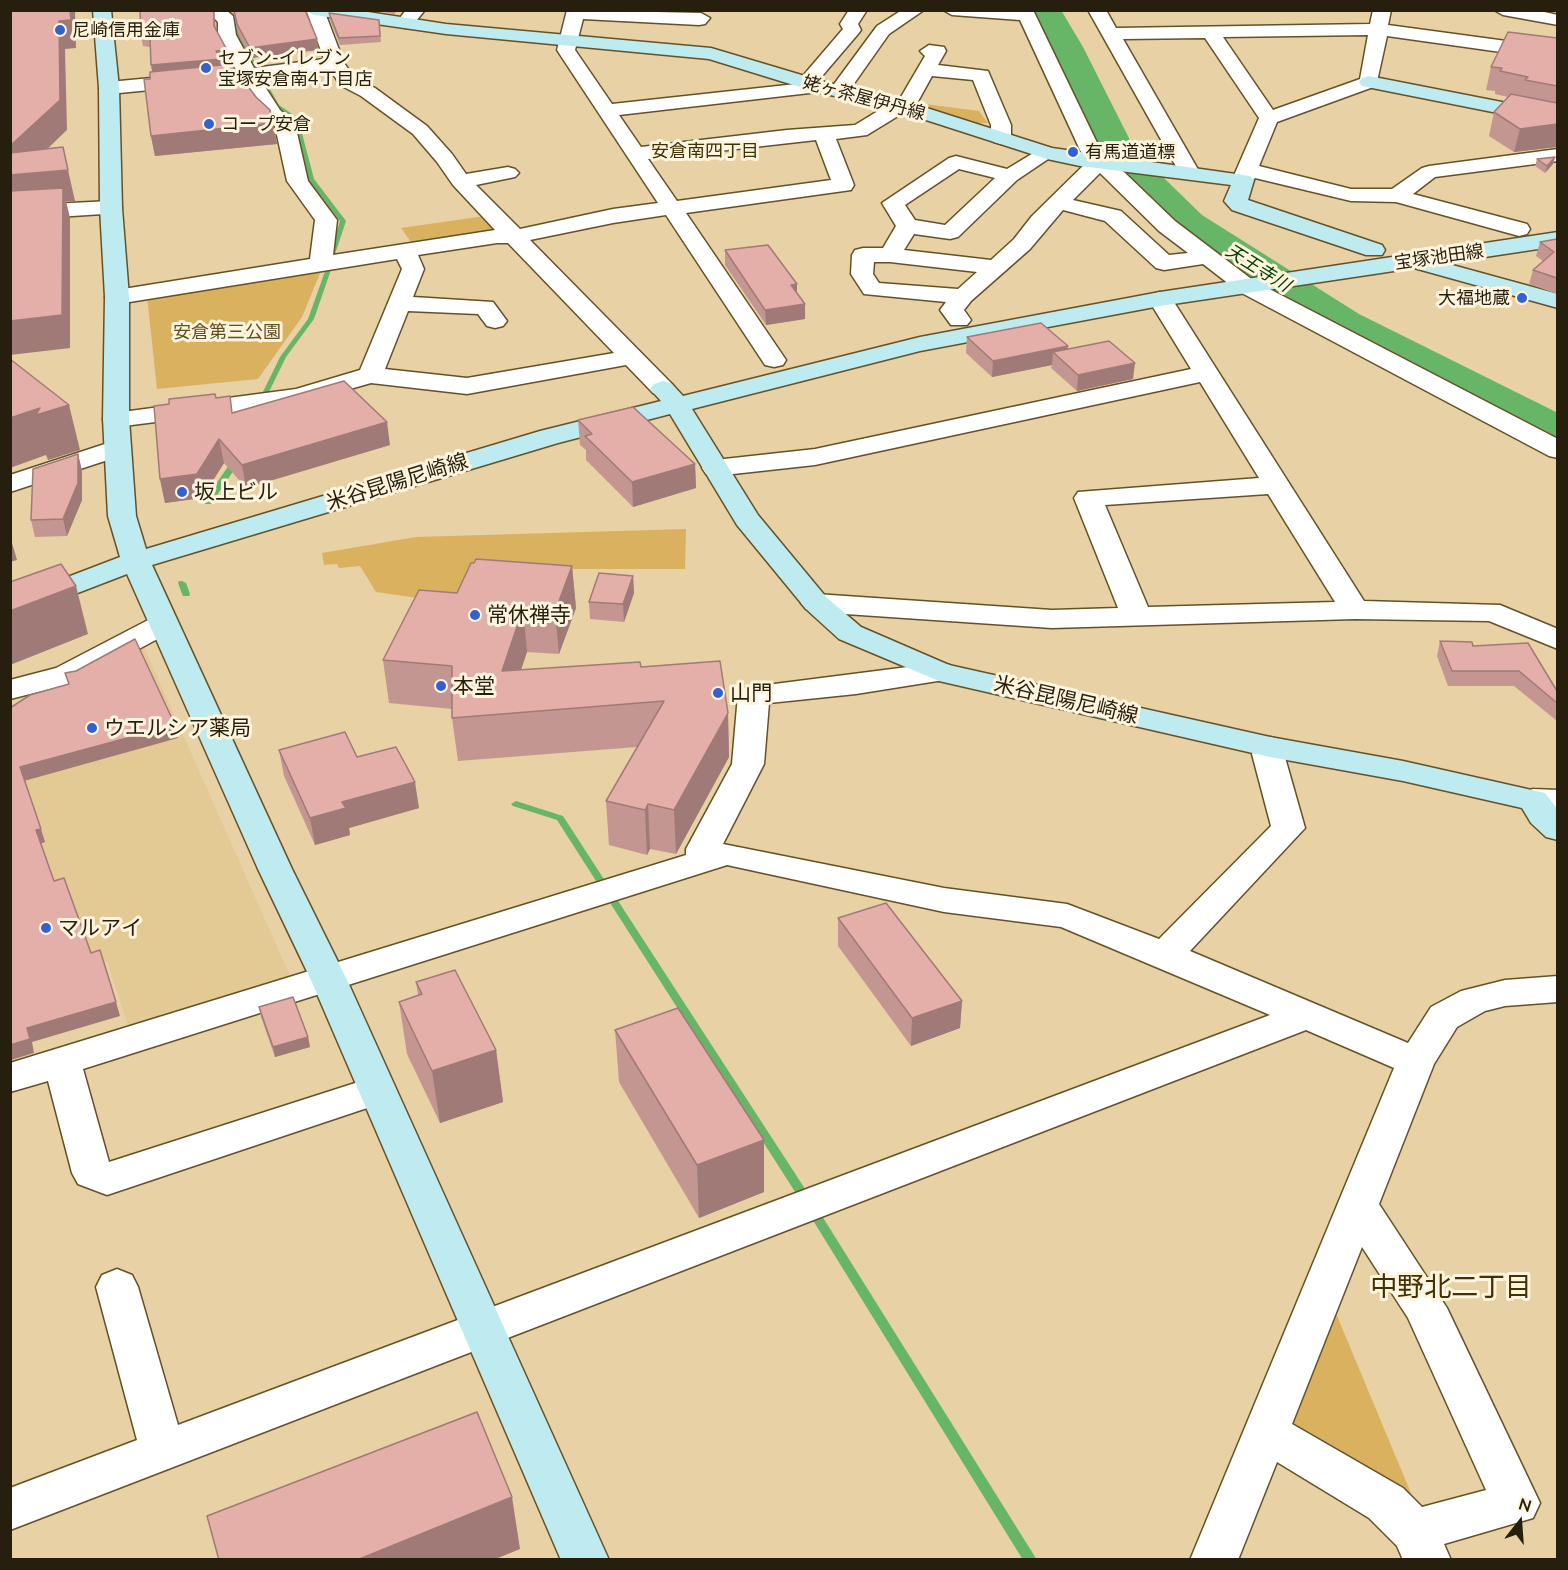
<!DOCTYPE html>
<meta charset="utf-8">
<style>
body{margin:0}
#map{position:relative;width:1568px;height:1570px;overflow:hidden;background:#e8d1a4;font-family:Lato,sans-serif}
canvas{display:block}
.frame{position:absolute;inset:0;border:12px solid #271f0d;pointer-events:none}
.north{position:absolute;left:1490px;top:1492px;width:60px;height:60px;-webkit-text-stroke:4px #fff4dd;paint-order:stroke;rotate:17deg;font-size:16px;font-weight:700;line-height:24px;text-align:center;color:#271f0d}
.north::after{content:'';display:block;margin:auto;width:21px;height:27px;background:#271f0d;clip-path:polygon(50% 0,100% 100%,50% 72%,0 100%)}
</style>
<div id="map">
<canvas width="1568" height="1570"></canvas>
<div class="frame"></div>
<div class="north">N</div>
</div>
<script>
const g = document.querySelector('canvas').getContext('2d');
g.lineJoin = 'round';
function fill(path, color) { g.fillStyle = color; g.fill(path, 'evenodd'); }
const toPath = rows => new Path2D(rows.map(r => 'M' + r).join(''));
function strokePath(path, color, width, dash) { g.strokeStyle = color; g.lineWidth = width; g.lineCap = dash ? 'butt' : 'round'; g.setLineDash(dash || []); g.stroke(path); }
function drawText(font, color, halo, rows, align = 'center') {
  g.font = font + ' Lato,"Noto Sans JP",sans-serif'; g.lineWidth = 6; g.setLineDash([]); g.textBaseline = 'middle'; g.strokeStyle = halo; g.fillStyle = color; for (const [text, x, y, turn = 0] of rows) {
    g.save(); g.translate(x, y); g.rotate((+turn || 0) * Math.PI / 180); g.textAlign = isNaN(turn) ? turn : align; if (halo) g.strokeText(text, 0, 0); g.fillText(text, 0, 0); g.restore();
  }
}
const built = toPath([
 [144,647,290,976,284,984,130,1032,107,961,11,991,11,719,57,689,131,650]
]);
const green = toPath([
 [925,104,979,111,988,123,972,123,923,108],
 [485,216,499,230,414,246,401,228],
 [321,271,302,317,258,379,157,389,147,296],
 [686,529,685,569,550,569,452,603,376,592,360,566,339,568,337,564,324,565,322,553,416,537],
 [1335,1311,1418,1510,1307,1443,1293,1424]
]);
const stream = toPath([
 [233,10,237,10,239,34,260,71,259,72,254,71,235,34,233,10],
 [258,75,262,75,279,105,298,118,314,179,346,221,334,257,329,256,340,221,308,179,292,119,275,107,257,76,258,75],
 [328,263,333,264,314,319,286,357,267,396,264,398,262,397,261,396,280,357,308,319,328,263],
 [233,459,236,459,240,461,211,504,205,504,204,502,233,459],
 [179,581,182,581,186,583,190,594,189,596,183,596,182,594,178,583,179,581],
 [516,801,563,816,807,1192,809,1195,807,1198,803,1199,799,1198,557,820,513,806,511,804,516,801],
 [818,1215,822,1216,1037,1560,1023,1560,814,1222,812,1219,814,1216,818,1215]
]);
const river = toPath([
 [1030,10,1061,10,1083,47,1135,150,1202,215,1359,314,1558,413,1558,445,1542,441,1329,332,1174,231,1101,155,1051,47,1030,10]
]);
const street = toPath([
 [206,10,226,10,233,16,236,35,254,68,324,59,307,12,324,10,344,63,354,77,375,88,427,126,452,154,466,174,508,167,515,169,519,173,515,177,476,185,520,229,613,209,658,203,557,50,567,10,701,13,710,18,705,24,699,25,583,19,575,50,612,104,796,84,843,29,840,24,849,10,867,10,858,24,861,30,858,34,817,82,827,83,830,87,827,91,619,115,641,147,787,130,855,125,901,97,925,56,920,51,929,45,944,47,946,51,938,65,988,71,1011,125,1011,138,1008,142,1001,144,994,142,991,138,991,125,973,80,932,76,916,105,867,135,836,139,854,185,851,190,686,213,786,360,783,365,774,367,765,365,666,215,613,223,530,240,671,383,675,388,671,393,662,396,653,393,626,365,467,394,371,383,298,404,116,427,107,424,103,419,107,414,296,389,360,370,402,269,397,259,117,304,109,302,105,297,109,292,117,290,310,259,315,220,287,181,275,126,266,118,242,81,109,94,99,88,109,82,236,70,218,35,218,22,206,10],
 [330,69,340,85,361,96,413,134,437,162,453,185,495,230,333,255,337,220,308,181,295,124,280,110,260,79,330,69],
 [816,140,831,180,677,201,648,159,816,140],
 [497,243,508,243,614,353,467,378,385,369,408,311,478,314,487,326,495,328,503,326,507,321,493,302,413,297,424,269,418,255,497,243],
 [406,10,425,10,411,27,405,28,396,23,406,10],
 [902,10,924,10,889,34,846,95,832,95,829,91,877,26,902,10],
 [943,10,1033,10,1100,149,1175,221,1254,281,1558,439,1558,458,1549,456,1238,291,1203,264,1164,270,1156,268,1105,221,1063,210,1030,249,971,301,964,310,971,320,967,325,951,325,940,310,946,302,864,294,851,274,852,255,855,250,863,248,883,248,896,226,882,203,949,158,956,156,1007,169,1040,149,1047,147,1054,149,1057,153,1017,180,958,237,950,239,914,234,904,250,991,260,1014,239,1032,216,1088,161,1081,152,1020,20,952,15,943,10],
 [959,169,995,178,945,225,915,220,905,205,959,169],
 [1100,173,1159,231,1188,253,1169,255,1121,211,1073,200,1100,173],
 [874,262,890,262,977,272,958,289,879,283,873,274,874,262],
 [1088,10,1106,10,1116,28,1370,24,1373,10,1391,10,1388,25,1558,48,1558,60,1387,36,1376,86,1277,122,1259,166,1351,189,1392,189,1422,168,1429,166,1558,149,1558,161,1435,177,1413,194,1527,224,1530,229,1527,234,1519,236,1396,202,1351,201,1255,178,1250,184,1236,184,1232,180,1259,118,1205,38,1123,39,1200,173,1196,177,1182,177,1088,10],
 [1368,35,1360,79,1273,110,1223,37,1368,35],
 [1494,10,1535,10,1558,15,1558,25,1503,15,1494,10],
 [111,201,119,203,122,208,119,213,10,220,10,206,111,201],
 [1160,292,1168,294,1172,299,1364,601,1500,605,1558,629,1558,649,1489,621,1355,619,1052,628,816,612,806,609,801,603,806,597,816,594,1052,610,1118,608,1074,498,1078,492,1259,478,1200,382,815,465,715,476,706,474,702,468,706,462,715,460,815,449,1191,369,1148,299,1152,294,1160,292],
 [1268,494,1335,602,1148,607,1105,505,1268,494],
 [117,440,126,442,130,448,126,454,10,492,10,475,117,440],
 [163,615,174,618,178,624,174,630,78,682,10,699,10,680,56,668,152,618,163,615],
 [939,663,950,665,954,672,950,679,856,694,769,703,764,764,723,844,944,888,1067,904,1159,939,1271,826,1252,754,1259,740,1270,737,1281,740,1286,747,1284,754,1305,828,1190,951,1408,1043,1431,1007,1461,991,1505,980,1558,976,1558,1002,1505,1006,1485,1011,1457,1027,1434,1064,1379,1204,1447,1308,1540,1503,1533,1518,1444,1544,1451,1560,1403,1560,1397,1546,1369,1518,1277,1462,1238,1560,1190,1560,1394,1068,1306,1030,10,1530,10,1488,137,1440,96,1287,102,1275,117,1269,132,1275,138,1287,178,1425,1270,1015,1061,927,944,912,727,865,83,1069,109,1162,377,1076,391,1080,396,1090,391,1100,107,1195,78,1184,72,1173,48,1081,10,1092,10,1063,686,855,686,849,732,764,738,695,743,688,939,663],
 [1362,1247,1408,1318,1486,1490,1422,1507,1403,1488,1292,1424,1362,1247],
 [1533,789,1558,790,1558,812,1521,807,1516,800,1521,793,1533,789]
]);
const secondary = toPath([
 [93,10,111,10,119,88,122,208,129,297,129,419,136,516,146,549,540,431,661,401,650,389,654,384,663,381,672,384,683,396,920,337,1160,292,1558,232,1558,246,1445,263,1558,294,1558,308,1414,268,1160,306,920,351,692,409,758,515,826,597,861,627,949,665,1270,737,1403,761,1545,793,1558,810,1558,840,1546,837,1531,823,1522,808,1403,781,1270,757,939,681,839,639,806,609,737,525,670,414,558,443,152,565,292,869,347,980,609,1560,561,1560,311,980,258,869,127,574,10,619,10,599,120,557,108,516,103,419,105,297,100,208,99,88,93,10],
 [305,10,355,10,446,24,711,48,825,82,908,102,1052,148,1250,176,1254,180,1248,200,1382,245,1385,250,1382,255,1366,255,1232,210,1224,201,1231,185,1080,166,1047,159,895,110,813,91,709,59,446,34,314,15,305,10],
 [1369,76,1558,113,1558,125,1362,86,1359,82,1362,78,1369,76]
]);
const wall = toPath([
 [230,10,305,10,317,39,318,50,251,58,238,34,234,14],
 [373,10,398,10,394,14],
 [214,13,216,29,227,50,228,60,222,61,223,65,273,123,277,144,155,156,151,136,150,79,152,72,150,47,143,46,141,36],
 [329,13,379,20,381,42,340,45,330,20],
 [1557,38,1557,147,1514,152,1489,136,1494,112,1508,97,1495,94,1495,91,1486,90,1491,67],
 [1555,157,1553,164,1545,173,1535,166,1537,159],
 [1557,239,1557,294,1529,284,1533,270,1543,261,1536,256,1540,242],
 [725,250,797,284,797,293,805,319,766,325,725,265],
 [967,337,1068,346,1067,349,1133,379,1077,391,1051,368,1052,365,992,377,966,353],
 [216,398,233,413,390,445,246,488,224,463,202,498,165,503,160,479],
 [578,420,695,464,696,488,633,507,586,460,586,450,580,445],
 [78,454,82,471,82,500,67,536,35,537,31,520],
 [572,566,576,608,559,654,527,652,521,670,641,667,728,713,729,757,676,854,650,849,647,855,609,845,606,801,637,747,458,761,452,718,452,709,389,703,383,660,457,593],
 [633,576,634,593,624,622,590,619,589,602],
 [1440,641,1473,646,1557,691,1557,721,1514,686,1448,686,1437,656],
 [279,750,357,757,419,808,349,828,350,835,315,845,284,776],
 [838,918,962,1001,960,1028,911,1046,838,946],
 [416,982,496,1050,503,1102,440,1123,407,1054,399,1002,418,995],
 [259,1007,308,1037,310,1047,275,1057,261,1017],
 [615,1030,764,1192,699,1218,619,1082]
]);
const shadedWall = toPath([
 [70,10,75,10,76,48,65,49,67,130,21,174,68,170,75,201,66,201,70,218,70,348,10,355,10,146,59,21],
 [317,39,318,50,251,58,250,48],
 [227,50,228,60,222,61,223,69,153,76,151,65,216,51],
 [273,123,277,144,155,156,151,136],
 [1557,124,1557,147,1514,152,1520,129],
 [1555,157,1553,164,1545,173,1547,166],
 [797,284,797,299,791,285],
 [805,304,805,319,766,325,765,310],
 [1068,346,1066,362,1053,352,1052,365,992,377,993,361],
 [1135,363,1133,379,1077,391,1078,375],
 [69,405,80,450,48,460,46,455,10,468,10,418,40,408],
 [387,422,390,445,246,488,242,465],
 [219,439,224,463,202,498,165,503,160,479],
 [78,454,82,471,82,500,67,536,63,519],
 [695,464,696,488,633,507,632,482],
 [10,536,17,560,10,562],
 [572,566,576,608,559,654,555,612],
 [633,576,634,593,624,622,623,604],
 [76,586,88,634,10,665,10,611],
 [523,609,527,652,506,714,502,671],
 [728,713,729,757,676,854,674,810],
 [175,725,178,738,24,781,20,767],
 [415,782,419,808,349,828,350,835,315,845,310,818,342,802],
 [648,804,650,849,647,855,645,810],
 [41,829,45,842,40,844,36,830],
 [962,1001,960,1028,911,1046,912,1018],
 [116,1002,120,1016,32,1042,34,1053,11,1060,10,1045,27,1028],
 [308,1037,310,1047,275,1057,273,1047],
 [496,1050,503,1102,440,1123,432,1071],
 [764,1140,764,1192,699,1218,697,1165],
 [512,1497,520,1549,493,1560,357,1560]
]);
const building = toPath([
 [10,10,70,10,71,20,59,21,60,100,10,146,10,10],
 [140,10,212,10,214,13,214,26,227,50,216,51,222,59,151,65,150,37,141,36,140,10],
 [234,10,305,10,317,39,250,48,237,24,234,10],
 [329,13,379,20,380,36,339,38,329,13],
 [1508,32,1557,38,1557,86,1525,80,1528,77,1500,71,1502,68,1491,67,1508,32],
 [231,64,256,97,270,110,273,123,151,136,144,79,150,79,150,72,231,64],
 [1511,94,1557,103,1557,124,1520,129,1494,112,1511,94],
 [63,147,68,170,10,175,10,153,63,147],
 [1555,157,1547,166,1537,159,1555,157],
 [63,188,62,315,10,321,10,191,63,188],
 [1557,239,1557,278,1533,270,1554,252,1540,242,1557,239],
 [768,245,797,284,791,285,805,304,765,310,725,250,768,245],
 [1041,323,1068,346,993,361,967,337,1041,323],
 [1109,341,1135,363,1078,375,1053,352,1109,341],
 [10,359,69,405,36,415,40,408,10,418,10,359],
 [344,381,387,422,242,465,219,439,197,474,160,479,154,406,169,404,169,399,215,394,216,398,230,396,232,413,344,381],
 [633,407,695,464,632,482,585,436,592,434,578,420,633,407],
 [78,454,78,483,63,519,31,520,33,469,78,454],
 [476,559,572,566,555,612,523,609,502,671,640,662,641,667,720,661,728,713,674,810,648,804,645,810,606,801,664,701,452,718,452,666,383,660,419,590,457,593,471,563,474,563,476,559],
 [61,564,76,586,10,611,10,582,61,564],
 [599,573,633,576,623,604,589,602,599,573],
 [135,639,175,725,20,767,41,829,36,830,54,881,64,878,91,953,100,950,116,1002,27,1028,30,1039,10,1045,10,708,30,695,69,684,65,673,76,671,135,639],
 [1440,641,1472,642,1473,646,1528,643,1557,691,1557,703,1519,671,1452,671,1440,641],
 [345,732,357,757,396,747,415,782,342,802,346,808,310,818,279,750,345,732],
 [886,903,962,1001,912,1018,838,918,886,903],
 [455,970,496,1050,432,1071,399,1002,422,994,416,982,455,970],
 [293,997,308,1037,273,1047,259,1007,293,997],
 [678,1008,764,1140,697,1165,615,1030,678,1008],
 [477,1412,512,1497,357,1560,219,1560,207,1516,477,1412]
]);
const markers = [
 [60,30,6,"#3361d0"],
 [206,68,6,"#3361d0"],
 [209,124,6,"#3361d0"],
 [1073,152,6,"#3361d0"],
 [1522,298,6,"#3361d0"],
 [182,492,6,"#3361d0"],
 [475,615,6,"#3361d0"],
 [441,686,6,"#3361d0"],
 [718,693,6,"#3361d0"],
 [92,728,6,"#3361d0"],
 [46,928,6,"#3361d0"]
];
const farPoinames = [
 ["尼崎信用金庫",72,30],
 ["セブン-イレブン",218,58],
 ["宝塚安倉南4丁目店",218,79],
 ["コープ安倉",221,124],
 ["有馬道道標",1085,152],
 ["大福地蔵",1510,298,"right"]
];
const farStreetnames = [
 ["姥ヶ茶屋伊丹線",864,98,15],
 ["宝塚池田線",1439,257,-8]
];
const farNeighbourhoodnames = [
 ["安倉南四丁目",705,151]
];
const farWaternames = [
 ["天王寺川",1258,268,32]
];
const farParknames = [
 ["安倉第三公園",227,332]
];
const streetNames = [
 ["米谷昆陽尼崎線",397,482,-17],
 ["米谷昆陽尼崎線",1066,700,13]
];
const poiNames = [
 ["坂上ビル",194,492],
 ["常休禅寺",487,615],
 ["本堂",453,686],
 ["山門",730,693],
 ["ウエルシア薬局",104,728],
 ["マルアイ",58,928]
];
const nearNeighbourhoodnames = [
 ["中野北二丁目",1451,1287]
];
fill(built, '#e3c994');
fill(green, '#dab25f');
fill(stream, '#67b668');
fill(river, '#67b668');
strokePath(street, '#655127', 3);
strokePath(secondary, '#655127', 3);
fill(street, '#fff');
fill(secondary, '#beebef');
fill(wall, '#c49691');
fill(shadedWall, '#a07a76');
fill(building, '#e4aea9');
strokePath(building, '#a07a76', 1.5);
for (const [x, y, r, color] of markers) { const dot = new Path2D(); dot.arc(x, y, r, 0, 2 * Math.PI); g.fillStyle = color; g.fill(dot); strokePath(dot, '#fff4dd', 2); }
drawText('18px', '#271f0d', '#fff4dd', farPoinames, 'left');
drawText('18px', '#271f0d', '#fff4dd', farStreetnames);
drawText('18px', '#433003', '#fff4dd', farNeighbourhoodnames);
drawText('italic 18px', '#003c07', '#fff4dd', farWaternames);
drawText('18px', '#614d22', '#fff4dd', farParknames);
drawText('21px', '#271f0d', '#fff4dd', streetNames);
drawText('21px', '#271f0d', '#fff4dd', poiNames, 'left');
drawText('27px', '#433003', '#fff4dd', nearNeighbourhoodnames);
</script>
